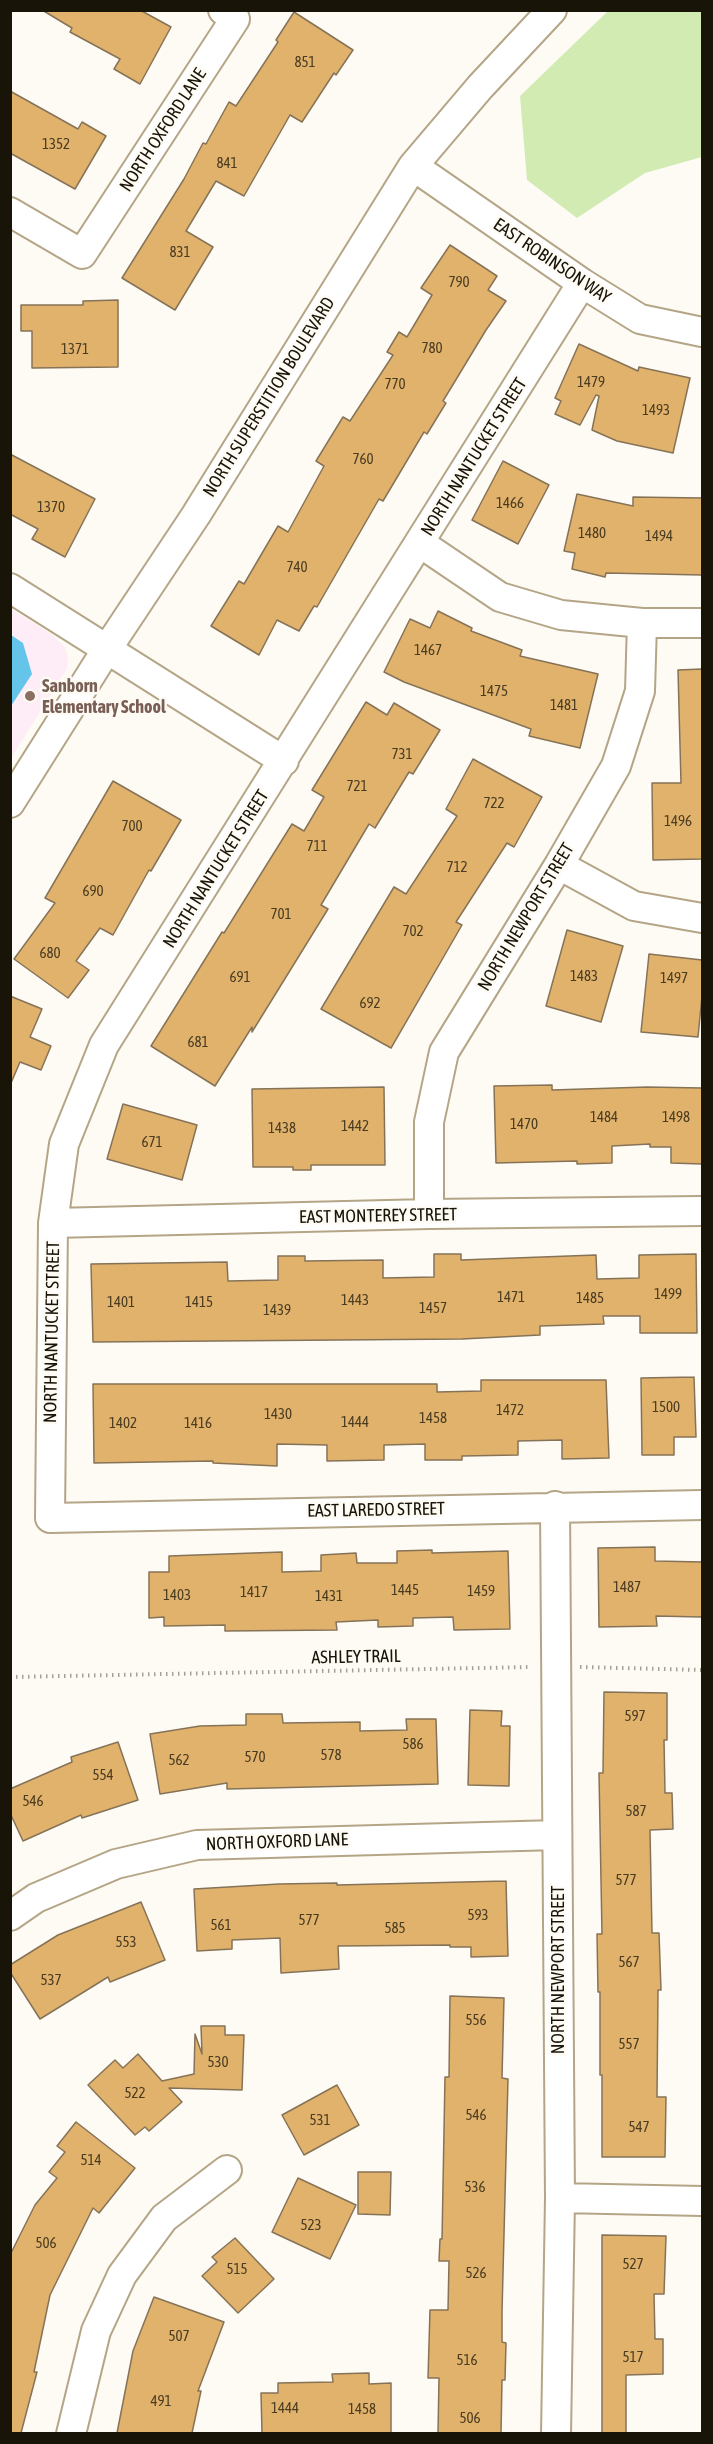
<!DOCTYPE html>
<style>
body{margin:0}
#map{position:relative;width:713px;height:2444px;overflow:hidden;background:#fefbf5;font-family:"Asap Condensed",sans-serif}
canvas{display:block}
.frame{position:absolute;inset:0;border:12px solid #191408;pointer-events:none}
</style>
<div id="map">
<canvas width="713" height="2444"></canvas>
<div class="frame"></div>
</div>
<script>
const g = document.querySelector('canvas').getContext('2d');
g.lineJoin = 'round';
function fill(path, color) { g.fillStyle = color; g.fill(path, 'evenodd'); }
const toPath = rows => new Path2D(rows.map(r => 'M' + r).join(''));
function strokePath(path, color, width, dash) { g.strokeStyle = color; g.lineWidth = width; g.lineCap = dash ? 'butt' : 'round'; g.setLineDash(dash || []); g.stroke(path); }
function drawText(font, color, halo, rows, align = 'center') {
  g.font = font + ' "Asap Condensed",sans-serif'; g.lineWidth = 5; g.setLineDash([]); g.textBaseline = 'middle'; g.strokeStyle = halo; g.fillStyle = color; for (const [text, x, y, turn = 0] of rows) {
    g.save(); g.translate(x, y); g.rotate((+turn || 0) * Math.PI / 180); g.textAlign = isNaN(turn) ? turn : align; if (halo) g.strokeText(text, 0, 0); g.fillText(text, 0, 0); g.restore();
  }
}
const education = toPath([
 [11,609,51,634,65,647,68,657,67,669,11,758]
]);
const green = toPath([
 [608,11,702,11,702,157,645,173,577,218,527,180,520,96]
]);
const water = toPath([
 [11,635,23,643,32,674,11,706]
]);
const building = toPath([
 [42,10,140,10,171,27,140,84,114,69,120,59,70,32,72,28,42,10],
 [294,12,353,50,336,75,334,73,302,122,290,115,244,196,216,181,186,231,213,247,175,310,122,278,184,179,203,143,206,144,229,102,236,106,278,42,276,40,294,12],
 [10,91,78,129,82,122,106,136,75,189,10,153,10,91],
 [450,245,497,276,488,290,506,301,486,330,443,401,446,403,427,434,424,432,383,501,379,499,317,607,314,606,299,631,277,620,259,655,211,626,239,581,244,584,278,526,288,532,324,466,316,461,343,417,350,421,393,355,387,352,399,332,407,337,432,295,421,288,450,245],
 [118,300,118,367,32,368,32,331,21,331,21,305,83,305,83,301,118,300],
 [579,344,638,371,639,367,690,378,673,453,617,441,592,430,599,396,596,395,580,425,555,414,561,401,555,398,579,344],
 [10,454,95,499,65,557,32,539,38,529,10,514,10,454],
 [503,461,549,485,518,544,472,520,503,461],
 [577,494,633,506,633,497,702,498,702,575,606,573,605,577,572,569,575,553,564,551,577,494],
 [438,611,472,628,471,631,522,650,520,656,598,674,580,748,529,736,531,729,404,682,384,672,410,619,430,628,438,611],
 [702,669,702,859,653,860,652,783,681,783,678,670,702,669],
 [366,702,387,715,394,703,440,730,413,774,409,772,375,828,369,824,321,905,328,909,252,1032,252,1027,215,1086,151,1046,222,932,224,933,292,824,304,831,324,797,312,790,366,702],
 [473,759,542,797,514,847,507,843,456,922,462,925,391,1048,321,1009,394,887,406,894,457,816,446,809,473,759],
 [113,781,181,820,151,871,149,870,113,935,100,928,76,961,89,970,68,998,14,959,55,903,45,898,113,781],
 [567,930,623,946,601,1022,546,1006,567,930],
 [649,954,702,960,702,996,698,1037,641,1032,649,954],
 [10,996,42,1009,30,1037,51,1046,41,1070,20,1062,11,1083,10,996],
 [552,1085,552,1090,647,1087,702,1088,702,1164,671,1163,671,1147,650,1147,650,1144,612,1146,612,1163,577,1164,577,1161,496,1163,494,1086,552,1085],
 [384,1087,385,1165,311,1165,311,1170,293,1170,293,1167,253,1167,252,1089,384,1087],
 [123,1104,197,1125,182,1180,107,1159,123,1104],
 [434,1254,461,1254,461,1260,596,1255,597,1279,639,1278,639,1255,696,1254,697,1333,640,1333,640,1316,603,1316,604,1324,540,1326,540,1335,462,1339,93,1342,91,1264,227,1262,228,1281,278,1280,278,1256,305,1256,305,1261,383,1260,383,1278,434,1277,434,1254],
 [694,1377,696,1437,674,1437,674,1455,642,1455,641,1378,694,1377],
 [481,1380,606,1380,609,1458,562,1459,562,1440,518,1441,518,1455,462,1456,462,1460,425,1460,425,1444,384,1445,384,1460,327,1461,327,1445,277,1444,277,1466,213,1463,213,1461,94,1463,93,1384,437,1384,437,1392,481,1391,481,1380],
 [655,1547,655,1561,702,1562,702,1617,656,1616,657,1626,599,1627,598,1548,655,1547],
 [432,1550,432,1553,508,1551,510,1629,454,1630,453,1617,413,1618,413,1626,378,1627,378,1620,336,1622,337,1630,225,1631,225,1625,164,1626,164,1617,149,1618,149,1572,169,1572,169,1556,282,1552,282,1572,321,1571,321,1555,356,1553,357,1563,397,1563,397,1551,432,1550],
 [604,1692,667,1693,667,1740,664,1740,665,1793,672,1793,673,1829,650,1830,652,1933,659,1933,661,1990,658,1990,657,2097,666,2097,665,2157,602,2157,602,2075,600,2075,600,1992,598,1992,597,1934,602,1934,599,1773,603,1773,604,1692],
 [470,1710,502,1711,501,1726,510,1726,509,1786,468,1785,470,1710],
 [246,1714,282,1714,283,1723,360,1722,360,1731,407,1730,406,1719,436,1719,438,1784,227,1789,227,1783,160,1794,150,1734,200,1726,246,1725,246,1714],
 [118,1742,138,1800,82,1818,81,1815,23,1841,10,1813,10,1789,72,1762,71,1757,118,1742],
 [506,1881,508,1956,471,1957,471,1947,450,1947,450,1945,338,1946,339,1969,281,1973,280,1938,232,1940,232,1949,197,1951,194,1889,279,1884,337,1883,337,1885,506,1881],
 [141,1902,165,1960,110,1982,108,1977,40,2019,10,1972,10,1965,58,1935,141,1902],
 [450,1996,504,1998,502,2078,508,2079,502,2312,502,2342,506,2343,505,2380,502,2380,501,2433,438,2433,439,2378,428,2378,430,2310,448,2310,449,2261,439,2261,440,2239,442,2239,445,2077,449,2077,450,1996],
 [201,2026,225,2026,225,2035,244,2035,242,2090,169,2088,182,2102,149,2131,145,2127,135,2135,88,2085,115,2060,123,2068,138,2054,162,2081,194,2074,195,2034,202,2054,201,2026],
 [337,2085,359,2125,304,2155,282,2115,337,2085],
 [76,2122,135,2168,99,2213,93,2208,50,2295,34,2372,37,2372,21,2433,10,2433,10,2255,35,2205,57,2178,49,2172,65,2152,57,2146,76,2122],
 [358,2172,391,2172,390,2215,358,2214,358,2172],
 [298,2178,356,2205,330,2259,272,2232,298,2178],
 [602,2235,666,2236,664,2294,654,2294,655,2339,663,2339,663,2374,626,2375,626,2433,602,2433,602,2235],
 [235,2238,274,2279,238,2313,202,2276,217,2262,212,2257,235,2238],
 [154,2297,224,2322,198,2391,201,2391,192,2433,117,2433,133,2351,154,2297],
 [369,2373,369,2384,391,2383,391,2433,262,2433,261,2393,278,2393,278,2383,333,2382,332,2374,369,2373]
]);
const path = toPath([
 [580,1667,702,1670],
 [10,1677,531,1667]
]);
const minor = toPath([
 [413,166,582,283,640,319,702,332],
 [10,212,82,254,235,19,223,10],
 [582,283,104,1045,64,1144,53,1223,50,1518,702,1505],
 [420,543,500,597,561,615,642,623,702,623],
 [10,588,284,761],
 [10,803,107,649,196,515,413,166,480,87,552,10],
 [559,865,634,906,702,918],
 [429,1214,429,1122,444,1052,559,865,616,766,640,691,642,623],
 [53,1223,429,1214,702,1211],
 [555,1506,560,2198,556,2434],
 [10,1916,36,1898,116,1864,197,1845,557,1835],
 [560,2198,702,2201],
 [71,2434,96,2331,122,2275,164,2218,227,2170]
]);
const markers = [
 [30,696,6,"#8d6e63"]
];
const numberNames = [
 ["851",305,62],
 ["1352",56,144],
 ["841",227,163],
 ["831",180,252],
 ["790",459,282],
 ["780",432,348],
 ["1371",75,349],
 ["1479",591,382],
 ["770",395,384],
 ["1493",656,410],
 ["760",363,459],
 ["1466",510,503],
 ["1370",51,507],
 ["1480",592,533],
 ["1494",659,536],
 ["740",297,567],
 ["1467",428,650],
 ["1475",494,691],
 ["1481",564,705],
 ["731",402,754],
 ["721",357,786],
 ["722",494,803],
 ["1496",678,821],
 ["700",132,826],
 ["711",317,846],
 ["712",457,867],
 ["690",93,891],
 ["701",281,914],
 ["702",413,931],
 ["680",50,953],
 ["1483",584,976],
 ["691",240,977],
 ["1497",674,978],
 ["692",370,1003],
 ["681",198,1042],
 ["1484",604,1117],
 ["1498",676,1117],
 ["1470",524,1124],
 ["1442",355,1126],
 ["1438",282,1128],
 ["671",152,1142],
 ["1499",668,1294],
 ["1471",511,1297],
 ["1485",590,1298],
 ["1443",355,1300],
 ["1401",121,1302],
 ["1415",199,1302],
 ["1457",433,1308],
 ["1439",277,1310],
 ["1500",666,1407],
 ["1472",510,1410],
 ["1430",278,1414],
 ["1458",433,1418],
 ["1444",355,1422],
 ["1402",123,1423],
 ["1416",198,1423],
 ["1487",627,1587],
 ["1445",405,1590],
 ["1459",481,1591],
 ["1417",254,1592],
 ["1403",177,1595],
 ["1431",329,1596],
 ["597",635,1716],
 ["586",413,1744],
 ["578",331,1755],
 ["570",255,1757],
 ["562",179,1760],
 ["554",103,1775],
 ["546",33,1801],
 ["587",636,1811],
 ["577",626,1880],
 ["593",478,1915],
 ["577",309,1920],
 ["561",221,1925],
 ["585",395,1928],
 ["553",126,1942],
 ["567",629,1962],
 ["537",51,1980],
 ["556",476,2020],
 ["557",629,2044],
 ["530",218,2062],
 ["522",135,2093],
 ["546",476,2115],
 ["531",320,2120],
 ["547",639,2127],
 ["514",91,2160],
 ["536",475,2187],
 ["523",311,2225],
 ["506",46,2243],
 ["527",633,2264],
 ["515",237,2269],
 ["526",476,2273],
 ["507",179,2336],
 ["517",633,2357],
 ["516",467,2360],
 ["491",161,2401],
 ["1444",285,2408],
 ["1458",362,2409],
 ["506",470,2418]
];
const streetNames = [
 ["NORTH OXFORD LANE",163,130,-57],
 ["EAST ROBINSON WAY",552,261,34],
 ["NORTH SUPERSTITION BOULEVARD",269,397,-58],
 ["NORTH NANTUCKET STREET",474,457,-58],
 ["NORTH NANTUCKET STREET",216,869,-58],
 ["NORTH NEWPORT STREET",526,917,-59],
 ["EAST MONTEREY STREET",378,1216,-1],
 ["NORTH NANTUCKET STREET",52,1332,-89],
 ["EAST LAREDO STREET",376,1510,-1],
 ["ASHLEY TRAIL",356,1657,-1],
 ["NORTH OXFORD LANE",277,1842,-2],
 ["NORTH NEWPORT STREET",558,1970,-90]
];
const educationNames = [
 ["Sanborn",42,686],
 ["Elementary School",42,707]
];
fill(education, '#feecf6');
fill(green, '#d2ebb3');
fill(water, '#65c4e9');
fill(building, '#e1b26c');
strokePath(building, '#867357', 1.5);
strokePath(minor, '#b4a586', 32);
strokePath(path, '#a3a097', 4, [1.5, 4.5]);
strokePath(minor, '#fff', 28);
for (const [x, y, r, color] of markers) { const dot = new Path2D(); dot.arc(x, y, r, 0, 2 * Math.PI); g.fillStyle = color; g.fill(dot); strokePath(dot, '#fefbf5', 2); }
drawText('15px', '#4b3c21', null, numberNames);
drawText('18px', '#191408', '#fefbf5', streetNames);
drawText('bold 18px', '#785e54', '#fefbf5', educationNames, 'left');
</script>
